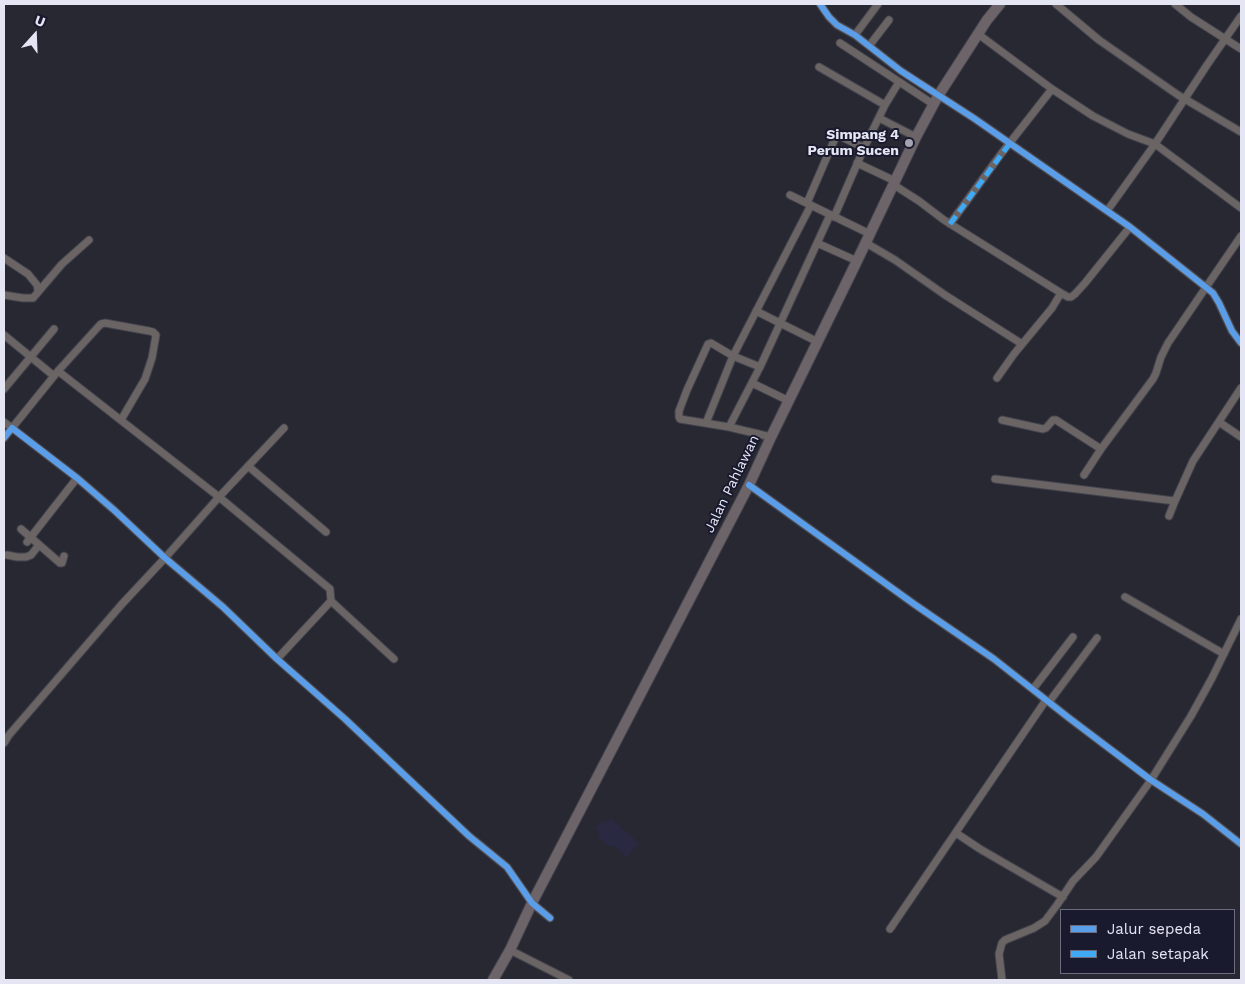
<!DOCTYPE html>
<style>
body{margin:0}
#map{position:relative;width:1245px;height:984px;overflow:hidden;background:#282833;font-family:"Work Sans",sans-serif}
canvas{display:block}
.frame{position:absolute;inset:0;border:5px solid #e5e6f4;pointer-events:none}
.legend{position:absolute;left:1060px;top:909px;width:175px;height:65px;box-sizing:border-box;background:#191a2e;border:1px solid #6b6c7d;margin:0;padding:6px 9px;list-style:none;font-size:15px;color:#e5e6f4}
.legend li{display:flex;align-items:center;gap:10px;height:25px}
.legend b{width:25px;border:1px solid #6b6c7d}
.north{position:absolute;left:10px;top:10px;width:50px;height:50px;-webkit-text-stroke:4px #191a2e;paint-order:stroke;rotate:20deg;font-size:14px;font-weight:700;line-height:20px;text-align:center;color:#e5e6f4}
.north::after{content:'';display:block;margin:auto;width:18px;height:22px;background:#e5e6f4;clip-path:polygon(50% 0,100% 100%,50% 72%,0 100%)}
</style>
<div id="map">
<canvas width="1245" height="984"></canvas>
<div class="frame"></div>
<ul class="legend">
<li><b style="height:6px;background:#5a9eea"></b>Jalur sepeda</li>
<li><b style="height:6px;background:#3fa9f5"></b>Jalan setapak</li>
</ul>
<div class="north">U</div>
</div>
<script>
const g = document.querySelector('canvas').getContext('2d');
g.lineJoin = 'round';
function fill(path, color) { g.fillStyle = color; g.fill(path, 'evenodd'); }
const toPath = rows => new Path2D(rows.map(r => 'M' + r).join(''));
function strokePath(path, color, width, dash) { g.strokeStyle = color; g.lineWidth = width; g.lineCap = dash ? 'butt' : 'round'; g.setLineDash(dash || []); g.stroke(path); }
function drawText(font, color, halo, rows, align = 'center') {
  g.font = font + ' "Work Sans",sans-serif'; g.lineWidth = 4; g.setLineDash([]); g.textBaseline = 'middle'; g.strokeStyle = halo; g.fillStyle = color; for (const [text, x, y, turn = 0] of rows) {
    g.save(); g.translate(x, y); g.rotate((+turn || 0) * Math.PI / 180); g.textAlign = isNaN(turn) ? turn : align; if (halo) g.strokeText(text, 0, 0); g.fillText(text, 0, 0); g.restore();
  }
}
const built = toPath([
 [611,819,639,843,627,857,613,845,610,847,598,837,600,834,595,829,602,821,606,824]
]);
const minor = toPath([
 [820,4,829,17,837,25,855,35,901,71,975,119,1130,227,1203,285,1213,293,1219,303,1232,331,1241,343],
 [1056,4,1099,40,1178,95,1241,132],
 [1175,4,1191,17,1241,49],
 [978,34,1052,89,1093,116,1128,134,1155,144,1241,208],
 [855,35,878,4],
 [840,43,933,104],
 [869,46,889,20],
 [819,67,885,105],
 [879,118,916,137],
 [857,163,895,181],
 [894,185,919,201,944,220,1061,293,1068,297,1071,297,1075,294,1085,283,1130,227],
 [790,195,870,234],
 [807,203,836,136,838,135,864,148],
 [1107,211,1155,144,1207,65,1241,16],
 [834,217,864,148,885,105,899,82],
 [950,224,1001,154,1052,89],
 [817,243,857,261],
 [866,243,895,260,945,295,1022,344],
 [4,258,28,274,37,285,38,290],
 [4,295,23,298,33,298,62,264,89,240],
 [756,311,818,342],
 [4,335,54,376],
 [58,371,219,497,330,589,331,601,277,659],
 [997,378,1014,354,1052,308,1061,293],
 [752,383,789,401],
 [4,389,54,329],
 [1002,420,1043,429,1046,428,1053,420,1056,420,1101,449],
 [4,422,12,428,58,371,98,327,101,324,105,323,149,331,153,332,156,335,152,358,145,379,121,420],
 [1219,422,1241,437],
 [706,423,733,356,811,205],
 [729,427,680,419,679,417,679,411,687,390,708,344,711,343,733,356,760,367],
 [771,437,729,427,760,367,830,215],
 [4,438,12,428,77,478,114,510,165,558,223,607,277,659,345,719,469,836,507,867,532,903,550,918],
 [248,466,326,532],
 [1084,475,1101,449,1153,379,1156,373,1161,357,1168,343,1241,236],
 [995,479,1175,501],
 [749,485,914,604,994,659,1069,718,1151,780,1203,814,1241,844],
 [1169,516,1175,501,1193,461,1241,388],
 [21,529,60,563,62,563,64,556],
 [27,542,77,478],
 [7,555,17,557,26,557,31,555,39,545],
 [1125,597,1224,654],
 [331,601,394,659],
 [1033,689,1073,637],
 [1049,702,1097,638],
 [4,743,9,735,122,604,165,558,219,497,284,428],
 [956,833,980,849,1063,897],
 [890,929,1046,700],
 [510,950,569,980],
 [1002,980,999,954,1002,943,1005,940,1034,928,1045,921,1057,905,1073,881,1096,857,1151,780,1191,716,1212,678,1241,619]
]);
const primary = toPath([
 [493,980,510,950,532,903,749,485,771,437,857,261,916,137,938,96,987,20,1000,4]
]);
const quiet = toPath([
 [950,224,1010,143]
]);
const cycleway = toPath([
 [820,4,829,17,837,25,855,35,901,71,975,119,1130,227,1203,285,1213,293,1219,303,1232,331,1241,343],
 [4,438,12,428,77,478,114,510,165,558,223,607,277,659,345,719,469,836,507,867,532,903,550,918],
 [749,485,914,604,994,659,1069,718,1151,780,1203,814,1241,844]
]);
const markers = [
 [909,143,5,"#a3a4b0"]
];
const poiNames = [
 ["Simpang 4",899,135],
 ["Perum Sucen",899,151]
];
const streetNames = [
 ["Jalan Pahlawan",732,484,-64]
];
fill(built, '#292a42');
strokePath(minor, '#43434d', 9);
strokePath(primary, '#43434d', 12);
strokePath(minor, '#6a6464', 7);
strokePath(primary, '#6c6468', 10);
strokePath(quiet, '#3fa9f5', 5, [10, 5]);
strokePath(cycleway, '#5a9eea', 6);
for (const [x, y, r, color] of markers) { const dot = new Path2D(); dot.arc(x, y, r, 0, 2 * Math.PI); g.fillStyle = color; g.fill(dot); strokePath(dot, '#191a2e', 2); }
drawText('bold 14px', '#e5e6f4', '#191a2e', poiNames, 'right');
drawText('14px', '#e5e6f4', '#191a2e', streetNames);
</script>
